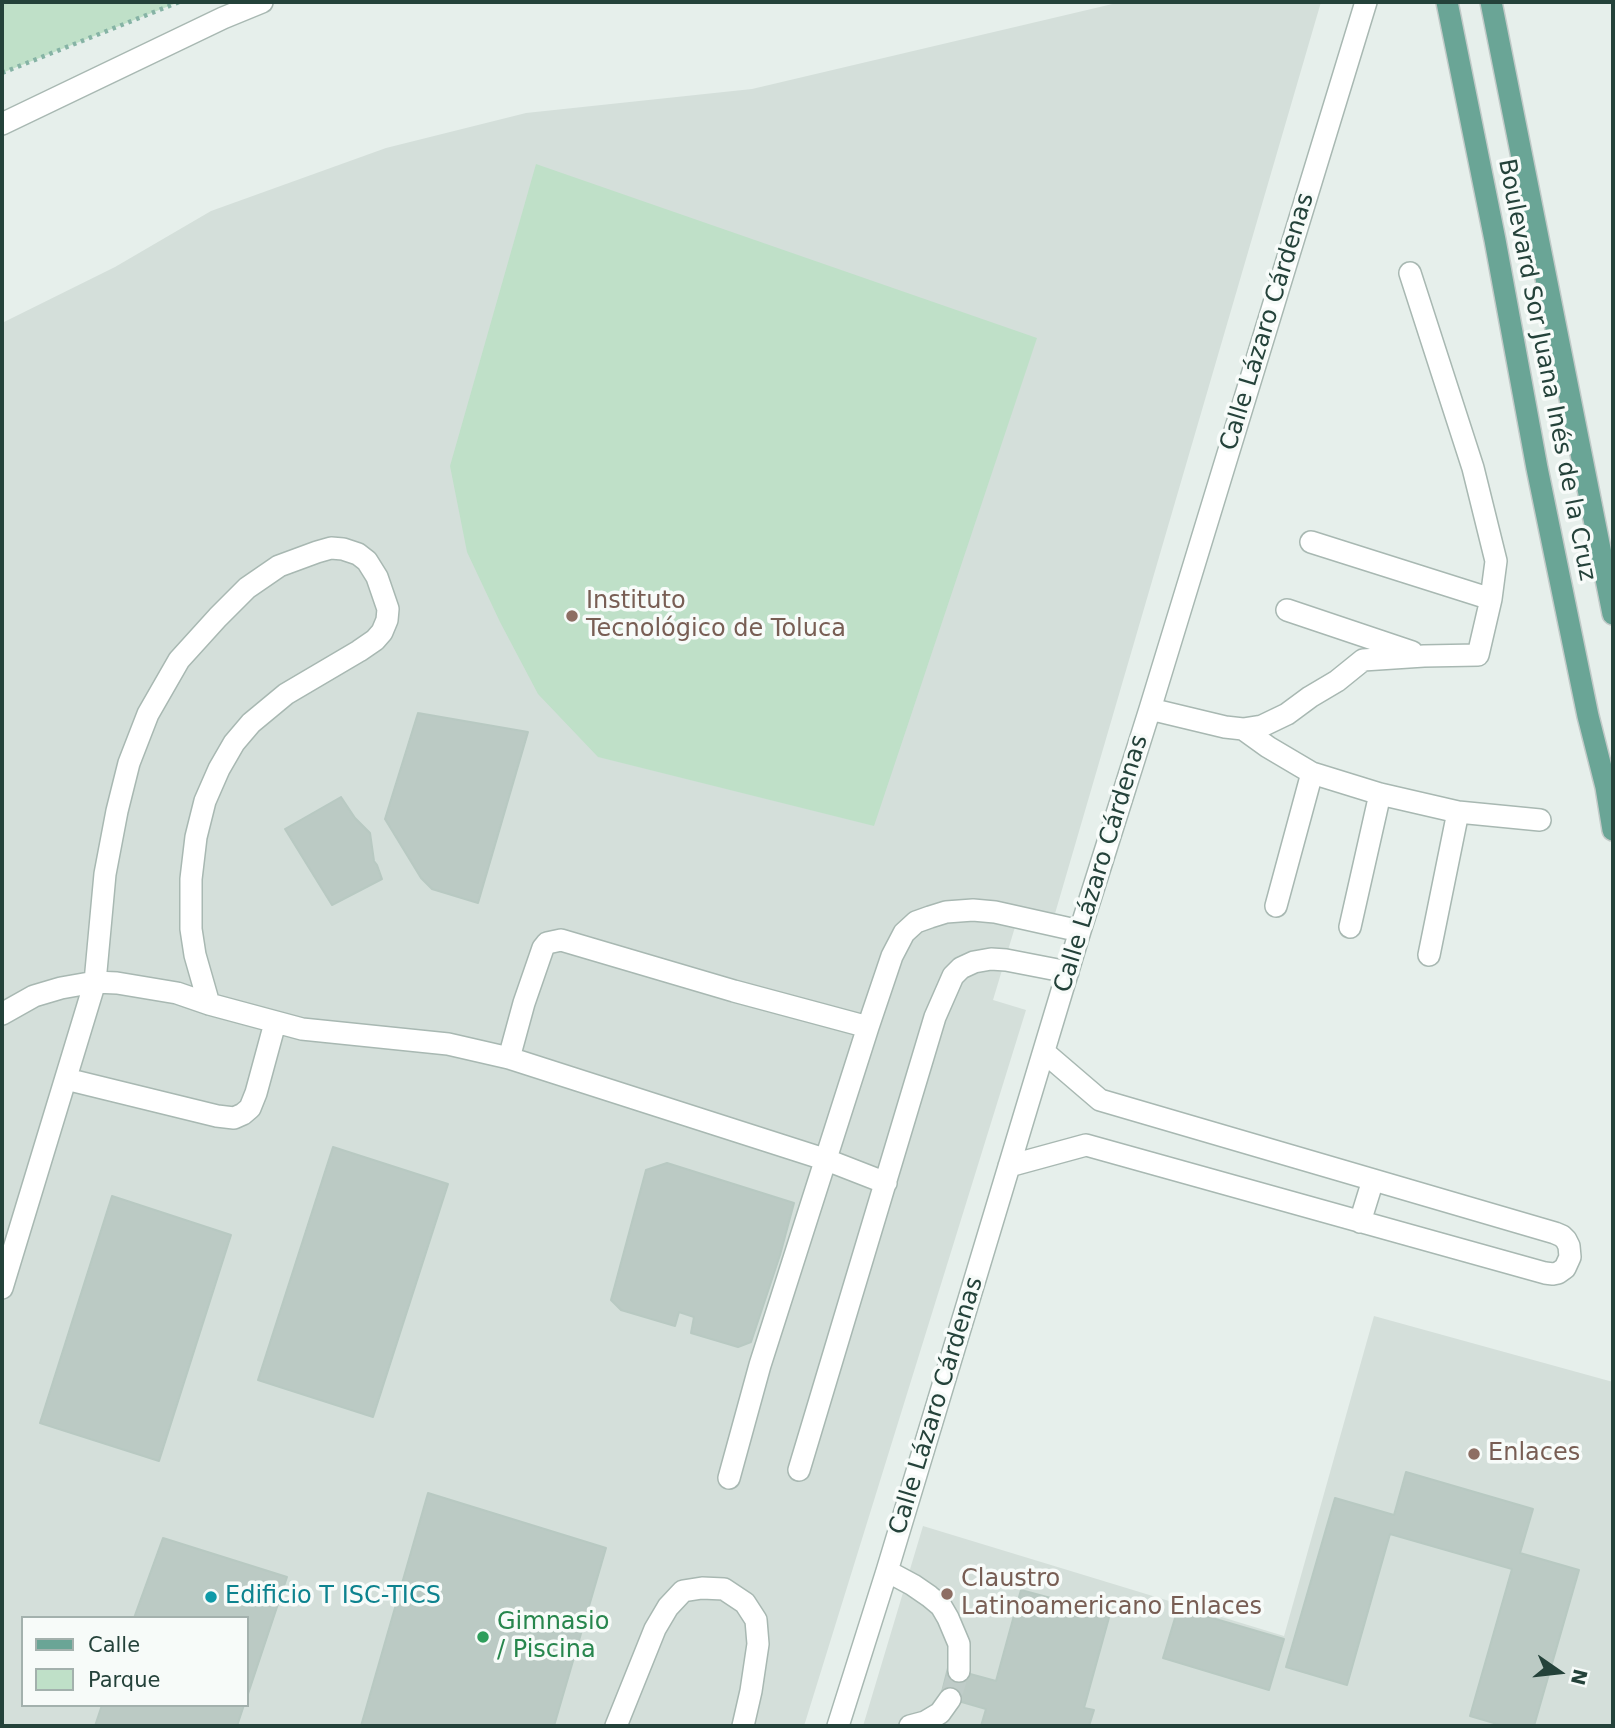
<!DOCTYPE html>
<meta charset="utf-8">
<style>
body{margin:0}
#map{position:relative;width:1615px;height:1728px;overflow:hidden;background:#e6efeb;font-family:"DejaVu Sans",sans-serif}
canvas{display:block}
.frame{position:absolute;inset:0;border:4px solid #24423a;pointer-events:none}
.legend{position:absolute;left:21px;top:1616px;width:228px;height:91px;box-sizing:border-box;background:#f7fbf9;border:2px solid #a3b1ad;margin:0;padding:9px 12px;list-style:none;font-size:21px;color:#24423a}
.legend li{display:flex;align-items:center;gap:14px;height:35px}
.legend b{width:35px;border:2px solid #a3b1ad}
.north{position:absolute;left:1524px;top:1637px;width:70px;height:70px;-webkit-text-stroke:5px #f7fbf9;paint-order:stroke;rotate:104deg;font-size:19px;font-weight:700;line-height:28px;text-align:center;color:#24423a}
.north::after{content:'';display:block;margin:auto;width:24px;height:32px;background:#24423a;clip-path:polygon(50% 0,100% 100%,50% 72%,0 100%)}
</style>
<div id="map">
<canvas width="1615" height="1728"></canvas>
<div class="frame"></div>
<ul class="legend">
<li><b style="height:9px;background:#6aa596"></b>Calle</li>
<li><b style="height:19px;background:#bfe0c8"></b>Parque</li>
</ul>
<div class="north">N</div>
</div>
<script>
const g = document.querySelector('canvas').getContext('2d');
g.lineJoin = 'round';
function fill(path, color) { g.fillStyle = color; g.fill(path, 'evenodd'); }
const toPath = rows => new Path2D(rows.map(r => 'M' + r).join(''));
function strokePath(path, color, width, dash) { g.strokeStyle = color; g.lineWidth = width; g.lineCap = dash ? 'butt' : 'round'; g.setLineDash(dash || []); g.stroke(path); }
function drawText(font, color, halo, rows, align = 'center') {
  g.font = font + ' "DejaVu Sans",sans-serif'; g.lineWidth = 7; g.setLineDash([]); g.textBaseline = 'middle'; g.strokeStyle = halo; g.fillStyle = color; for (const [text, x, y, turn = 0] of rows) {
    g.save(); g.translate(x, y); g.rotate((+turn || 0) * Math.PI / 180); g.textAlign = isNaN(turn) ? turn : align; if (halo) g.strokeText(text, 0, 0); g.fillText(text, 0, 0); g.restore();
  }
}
const built = toPath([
 [1121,2,1321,2,1054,917,1018,917,993,1000,1026,1010,804,1726,2,1726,2,323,115,267,211,211,386,148,526,113,752,89],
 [23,1618,247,1618,247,1705,23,1705],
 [1374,1316,1613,1382,1613,1726,863,1726,923,1526,1284,1636]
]);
const green = toPath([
 [2,2,179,2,2,73],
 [536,164,1037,338,874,826,598,757,538,694,500,622,467,552,450,466]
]);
const building = toPath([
 [418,713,528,732,478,903,432,889,421,878,385,819,418,713],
 [341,797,355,818,370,833,374,861,377,865,382,879,332,905,285,829,341,797],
 [333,1147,448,1184,373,1417,258,1380,333,1147],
 [667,1163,794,1203,780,1255,751,1342,738,1347,691,1333,694,1317,679,1312,675,1326,621,1310,611,1300,646,1170,667,1163],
 [112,1196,231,1235,159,1461,40,1423,112,1196],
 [1406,1472,1533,1509,1520,1553,1579,1570,1534,1726,1504,1726,1470,1716,1512,1569,1390,1534,1347,1685,1286,1667,1335,1498,1394,1515,1406,1472],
 [428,1493,606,1548,554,1726,361,1726,428,1493],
 [163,1538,287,1577,247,1697,247,1618,134,1618,163,1538],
 [1021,1590,1110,1614,1084,1708,1094,1710,1089,1726,981,1726,986,1709,941,1696,948,1668,996,1681,1021,1590],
 [1178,1608,1284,1639,1269,1690,1163,1658,1178,1608],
 [102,1705,244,1705,237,1726,95,1726,102,1705]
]);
const minorTunnel = toPath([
 [950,1699,959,1671]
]);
const path = toPath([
 [2,73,179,2]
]);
const minor = toPath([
 [2,124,223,18,262,2],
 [1311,542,1491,599],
 [1287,610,1412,652],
 [1150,709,1225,727,1243,729,1262,726,1287,714,1310,697,1337,681,1363,660,1424,656,1478,655,1491,599,1496,561,1473,468,1410,273],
 [1243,729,1268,747,1312,773,1380,794,1458,812,1540,820],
 [1276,906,1312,773],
 [1350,927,1380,794],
 [1429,955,1458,812],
 [2,1014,34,996,61,988,95,982,117,983,177,993,209,1004,302,1029,448,1044,509,1058,827,1160,886,1183],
 [509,1058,524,1003,543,948,547,943,561,940,734,991,868,1027],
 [66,1079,217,1116,234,1118,243,1114,250,1108,256,1093,275,1023],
 [1009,1166,1086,1145,1545,1273,1553,1274,1558,1273,1565,1268,1570,1257,1569,1246,1566,1240,1562,1236,1555,1233,1100,1100,1044,1052],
 [1360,1222,1373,1180],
 [2,1288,95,982,105,874,117,811,129,763,148,714,179,660,218,617,247,588,279,566,317,552,331,548,343,549,358,554,367,561,377,577,388,609,387,620,382,632,375,640,359,651,286,694,251,723,234,743,219,769,205,801,196,837,191,879,191,929,195,955,209,1004],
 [799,1470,935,1017,953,976,961,968,974,962,991,959,1006,960,1068,972],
 [729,1478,760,1365,868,1027,892,956,904,933,916,922,930,917,946,912,973,910,995,912,1080,931],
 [887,1571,913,1585,929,1596,941,1606,948,1618,959,1644,959,1671],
 [616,1726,655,1629,668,1607,683,1591,702,1588,724,1589,745,1603,756,1620,758,1644,751,1691,743,1726],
 [838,1726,887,1571,1080,931,1150,709,1366,2],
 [910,1726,925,1722,940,1713,950,1699]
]);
const major = toPath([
 [1447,2,1495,240,1537,468,1588,716,1606,787,1613,830],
 [1491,2,1613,614]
]);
const markers = [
 [572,616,7,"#8d6e63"],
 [1474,1454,7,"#8d6e63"],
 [947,1594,7,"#8d6e63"],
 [211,1597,7,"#0f9aa8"],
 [483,1637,7,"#2e9e5b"]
];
const streetNames = [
 ["Calle Lázaro Cárdenas",1268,322,-73],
 ["Boulevard Sor Juana Inés de la Cruz",1546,370,79],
 ["Calle Lázaro Cárdenas",1102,864,-73],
 ["Calle Lázaro Cárdenas",937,1406,-73]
];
const educationNames = [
 ["Instituto",586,602],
 ["Tecnológico de Toluca",586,630],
 ["Enlaces",1488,1454],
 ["Claustro",961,1580],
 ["Latinoamericano Enlaces",961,1608]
];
const cultureNames = [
 ["Edificio T ISC-TICS",225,1597]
];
const leisureNames = [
 ["Gimnasio",497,1623],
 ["/ Piscina",497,1651]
];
fill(built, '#d4dfda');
fill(green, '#bfe0c8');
fill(building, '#bbcac4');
strokePath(building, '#b8c9c2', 2);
strokePath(minorTunnel, '#bfccc8', 21, [21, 10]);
strokePath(minor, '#a8b8b2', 24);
strokePath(major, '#c2cac8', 24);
strokePath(path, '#86b3a5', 4.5, [3.5, 5]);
strokePath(minor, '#fff', 21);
strokePath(major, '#6aa596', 21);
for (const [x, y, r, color] of markers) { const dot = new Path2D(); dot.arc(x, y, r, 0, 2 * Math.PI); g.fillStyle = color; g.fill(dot); strokePath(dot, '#f7fbf9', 2.5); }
drawText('24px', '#24423a', '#f7fbf9', streetNames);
drawText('24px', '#785e54', '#f7fbf9', educationNames, 'left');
drawText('24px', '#0d838f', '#f7fbf9', cultureNames, 'left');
drawText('24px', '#27864d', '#f7fbf9', leisureNames, 'left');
</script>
